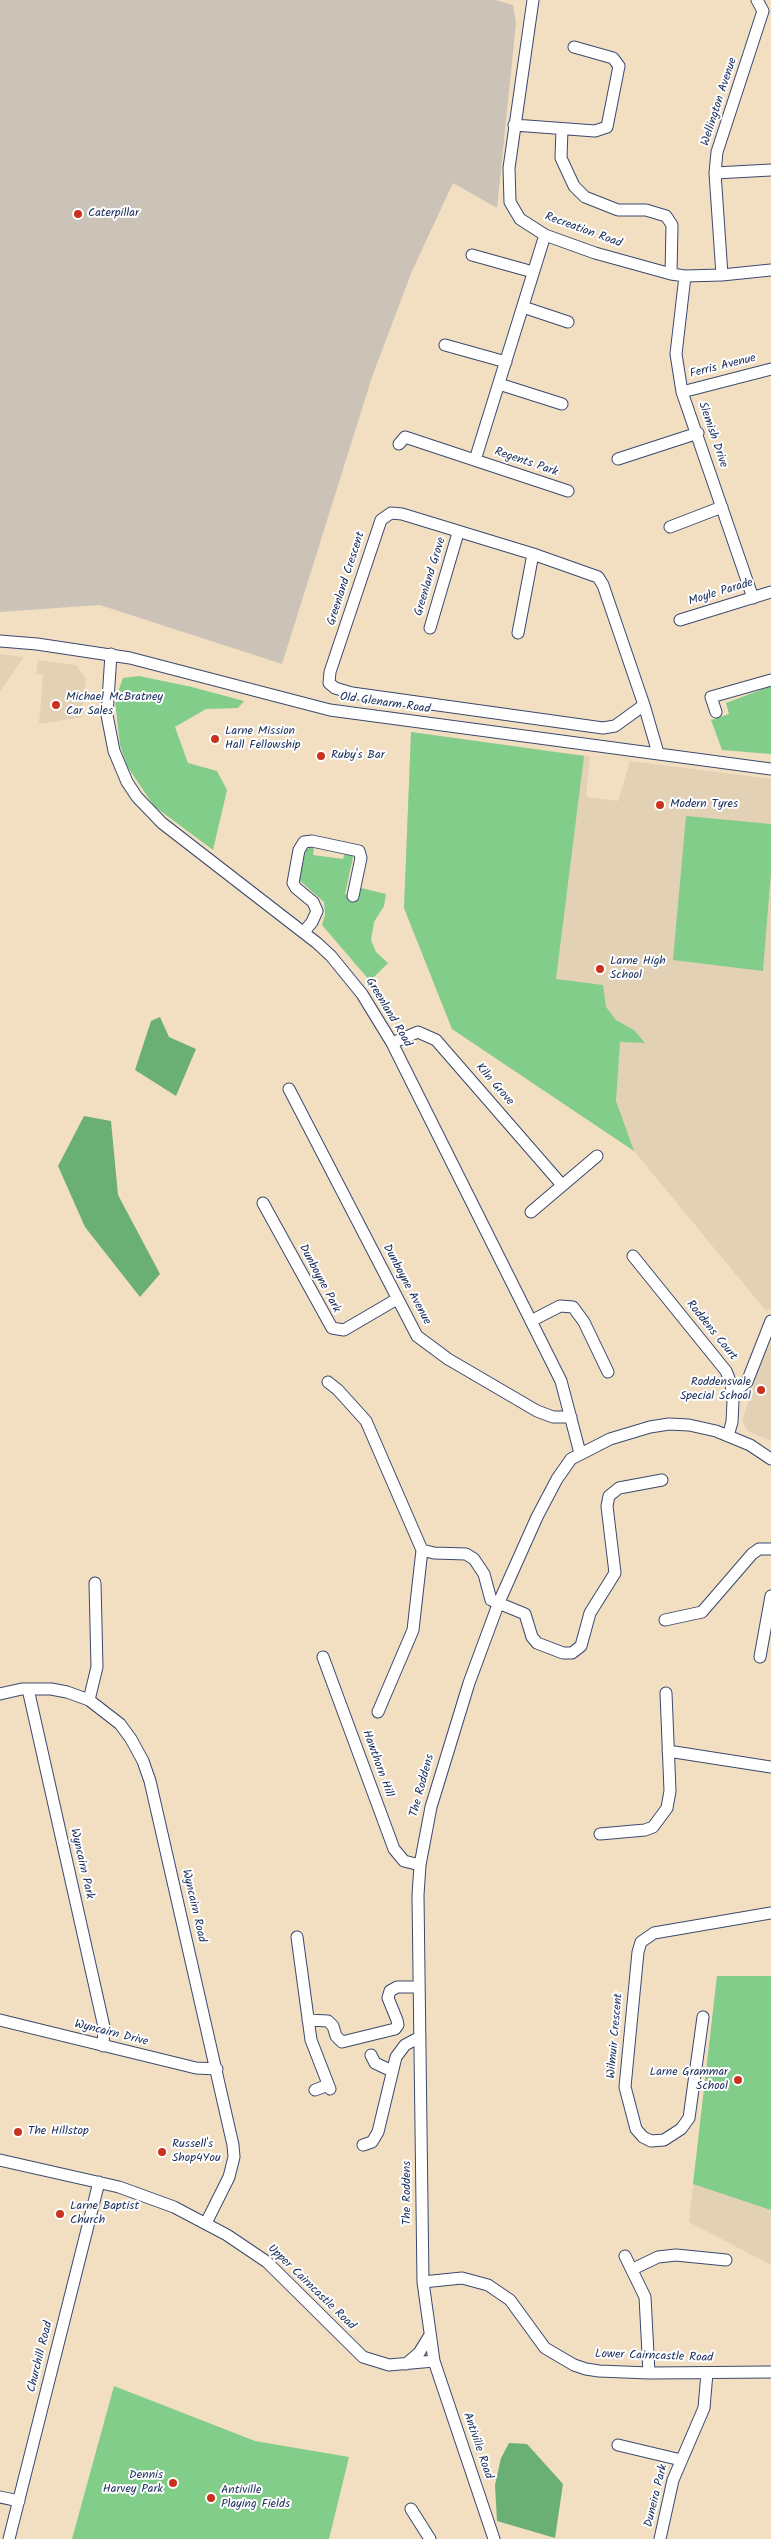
<!DOCTYPE html>
<style>
body{margin:0}
canvas{display:block;background:#f2dfc1}
</style>
<canvas width="771" height="2539"></canvas>
<script>
const g = document.querySelector('canvas').getContext('2d');
g.lineJoin = 'round';
function fill(path, color) { g.fillStyle = color; g.fill(path, 'evenodd'); }
const toPath = rows => new Path2D(rows.map(r => 'M' + r).join(''));
function strokePath(path, color, width, dash) { g.strokeStyle = color; g.lineWidth = width; g.lineCap = dash ? 'butt' : 'round'; g.setLineDash(dash || []); g.stroke(path); }
function drawText(font, color, halo, rows, align = 'center') {
  g.font = font + ' Kalam,sans-serif'; g.lineWidth = 4; g.setLineDash([]); g.textBaseline = 'middle'; g.strokeStyle = halo; g.fillStyle = color; for (const [text, x, y, turn = 0] of rows) {
    g.save(); g.translate(x, y); g.rotate((+turn || 0) * Math.PI / 180); g.textAlign = isNaN(turn) ? turn : align; if (halo) g.strokeText(text, 0, 0); g.fillText(text, 0, 0); g.restore();
  }
}
const built = toPath([
 [0,654,24,657,0,691],
 [38,660,76,665,86,679,82,717,39,724,43,675,36,674],
 [411,732,590,756,586,797,618,801,630,761,771,779,771,1308,766,1311,634,1151,452,1029,404,908],
 [771,1341,771,1441,748,1431,742,1421,760,1365],
 [717,1976,771,1976,771,2265,689,2222]
]);
const industrial = toPath([
 [0,0,495,0,513,5,516,23,497,208,453,183,412,271,372,377,282,664,100,605,0,612]
]);
const green = toPath([
 [139,676,192,687,244,701,238,708,206,709,175,727,188,763,217,771,227,790,213,850,154,806,127,766,120,745,115,700,123,678],
 [771,686,771,754,722,750,711,720,729,714,726,703],
 [411,732,584,756,556,979,603,985,606,1007,616,1020,634,1030,645,1043,620,1042,616,1101,634,1151,452,1029,404,908],
 [686,816,771,824,771,872,763,971,673,960],
 [309,848,314,848,313,855,343,859,345,853,351,853,353,857,345,894,358,898,361,888,386,894,384,906,374,922,371,940,376,952,388,963,370,981,322,925,325,915,324,902,299,880,306,850],
 [717,1976,771,1976,771,2210,693,2184],
 [114,2386,255,2441,349,2457,329,2539,72,2539]
]);
const forest = toPath([
 [160,1017,169,1037,196,1049,176,1096,135,1070,151,1021],
 [84,1116,111,1121,118,1195,160,1274,140,1297,85,1227,58,1166],
 [509,2443,527,2444,563,2484,555,2538,497,2521,495,2485,501,2458]
]);
const minor = toPath([
 [533,0,509,168,510,202,520,219,545,235,595,253,671,274,685,276,722,275,771,270],
 [514,125,595,131,607,127,619,66,613,58,574,47],
 [562,129,561,158,574,186,585,197,618,210,646,210,666,216,672,225,671,274],
 [715,173,771,170],
 [472,255,533,272],
 [722,275,715,173,717,152,763,11,757,0],
 [685,276,676,354,682,392,753,598],
 [523,307,568,322],
 [445,345,506,362],
 [499,384,562,404],
 [682,392,771,369],
 [399,444,405,437,568,491],
 [618,459,698,433],
 [475,460,545,235],
 [670,527,722,507],
 [680,620,771,592],
 [430,628,458,533],
 [518,633,533,554],
 [0,641,37,644,130,658,330,710,771,769],
 [111,654,107,715,114,751,127,782,137,797,162,823,317,943,331,956,362,994,392,1043,561,1381,580,1453],
 [644,705,615,726,603,728,352,693,335,688,329,683,330,672,381,520,391,513,402,514,533,554,598,577,603,585,644,705,658,753],
 [716,712,711,697,771,680],
 [304,932,312,922,317,911,313,902,296,888,293,883,299,850,304,842,312,841,359,851,361,858,353,896],
 [392,1043,418,1032,436,1040,562,1185],
 [289,1089,417,1336,448,1359,537,1411,553,1417,571,1417],
 [263,1203,332,1328,344,1330,397,1299],
 [531,1212,597,1156],
 [633,1256,726,1371,731,1383,733,1401,732,1422,728,1436],
 [531,1321,560,1306,573,1307,584,1322,608,1372],
 [328,1382,338,1390,366,1421,422,1550,413,1630,378,1712],
 [733,1393,747,1382,771,1321],
 [422,1550,434,1553,466,1554,474,1559,484,1574,491,1600,525,1614,532,1637,537,1643,563,1653,572,1653,581,1646,590,1613,615,1573,607,1506,609,1496,619,1488,662,1480],
 [665,1620,702,1612,752,1554,759,1549,771,1549],
 [323,1657,394,1849,404,1861,420,1865],
 [760,1657,771,1596],
 [28,1689,104,2027,103,2046],
 [0,1694,22,1689,51,1689,67,1692,89,1700,120,1724,131,1739,143,1761,150,1781,233,2145,234,2157,229,2177,206,2223],
 [89,1700,97,1667,95,1583],
 [668,1751,771,1767],
 [600,1834,645,1830,653,1827,667,1808,670,1791,666,1693],
 [297,1937,311,2040,330,2089],
 [703,2017,689,2118,681,2129,664,2140,651,2141,643,2137,636,2129,625,2087,638,1952,641,1942,654,1933,771,1913],
 [0,2020,196,2068,217,2069],
 [308,2020,328,2021,333,2026,336,2036,342,2042,395,2029,398,2025,397,2020,388,1998,390,1991,397,1987,419,1987],
 [371,2055,375,2063,392,2071],
 [315,2090,328,2085],
 [363,2145,372,2142,378,2132,396,2057,405,2045,420,2037],
 [0,2160,119,2187,174,2207,227,2235,267,2262,363,2357,389,2365,434,2361],
 [625,2256,645,2297,649,2373],
 [633,2269,658,2257,676,2255,726,2260],
 [423,2282,462,2278,488,2285,510,2300,545,2348,574,2365,586,2369,599,2371,649,2373,771,2372],
 [406,2364,419,2353,430,2335],
 [618,2445,681,2460],
 [0,2497,19,2501],
 [411,2509,430,2539],
 [9,2539,99,2182],
 [494,2539,434,2361,423,2282,418,1895,420,1865,431,1807,469,1683,499,1602,537,1517,557,1479,571,1459,610,1439,650,1427,669,1424,689,1425,716,1431,750,1445,771,1459],
 [660,2539,673,2480,704,2408,707,2373]
]);
const markers = [
 [78,214,5,"#c8321e"],
 [56,705,5,"#c8321e"],
 [215,739,5,"#c8321e"],
 [321,756,5,"#c8321e"],
 [660,805,5,"#c8321e"],
 [600,969,5,"#c8321e"],
 [761,1390,5,"#c8321e"],
 [738,2080,5,"#c8321e"],
 [18,2132,5,"#c8321e"],
 [162,2152,5,"#c8321e"],
 [60,2214,5,"#c8321e"],
 [173,2483,5,"#c8321e"],
 [211,2498,5,"#c8321e"]
];
const streetNames = [
 ["Wellington Avenue",720,102,-72],
 ["Recreation Road",583,231,20],
 ["Ferris Avenue",723,367,-14],
 ["Slemish Drive",712,435,71],
 ["Regents Park",526,463,19],
 ["Greenland Grove",431,577,-73],
 ["Greenland Crescent",347,579,-72],
 ["Moyle Parade",721,593,-17],
 ["Old Glenarm Road",385,704,8],
 ["Greenland Road",388,1013,59],
 ["Kiln Grove",494,1085,49],
 ["Dunboyne Park",319,1279,62],
 ["Dunboyne Avenue",406,1285,62],
 ["Roddens Court",711,1331,51],
 ["Hawthorn Hill",377,1764,70],
 ["The Roddens",423,1786,-75],
 ["Wyncairn Park",81,1864,77],
 ["Wyncairn Road",193,1906,77],
 ["Wyncairn Drive",111,2034,14],
 ["Wilmuir Crescent",616,2036,-85],
 ["The Roddens",408,2193,-90],
 ["Upper Cairncastle Road",311,2288,44],
 ["Churchill Road",41,2357,-76],
 ["Lower Cairncastle Road",654,2357,2],
 ["Antiville Road",477,2446,71],
 ["Duneira Park",657,2496,-76]
];
const poiNames = [
 ["Caterpillar",88,214],
 ["Michael McBratney",66,698],
 ["Car Sales",66,712],
 ["Larne Mission",225,732],
 ["Hall Fellowship",225,746],
 ["Ruby's Bar",331,756],
 ["Modern Tyres",670,805],
 ["Larne High",610,962],
 ["School",610,976],
 ["Roddensvale",751,1383,"right"],
 ["Special School",751,1397,"right"],
 ["Larne Grammar",728,2073,"right"],
 ["School",728,2087,"right"],
 ["The Hillstop",28,2132],
 ["Russell's",172,2145],
 ["Shop4You",172,2159],
 ["Larne Baptist",70,2207],
 ["Church",70,2221],
 ["Dennis",163,2476,"right"],
 ["Harvey Park",163,2490,"right"],
 ["Antiville",221,2491],
 ["Playing Fields",221,2505]
];
fill(built, '#e3d1b6');
fill(industrial, '#cbc3b8');
fill(green, '#83cd8a');
fill(forest, '#6ab076');
strokePath(minor, '#3b496d', 13);
strokePath(minor, '#fff', 11);
for (const [x, y, r, color] of markers) { const dot = new Path2D(); dot.arc(x, y, r, 0, 2 * Math.PI); g.fillStyle = color; g.fill(dot); strokePath(dot, '#fff', 2); }
drawText('12px', '#1b2f5e', '#fff', streetNames);
drawText('12px', '#1b2f5e', '#fff', poiNames, 'left');
</script>
